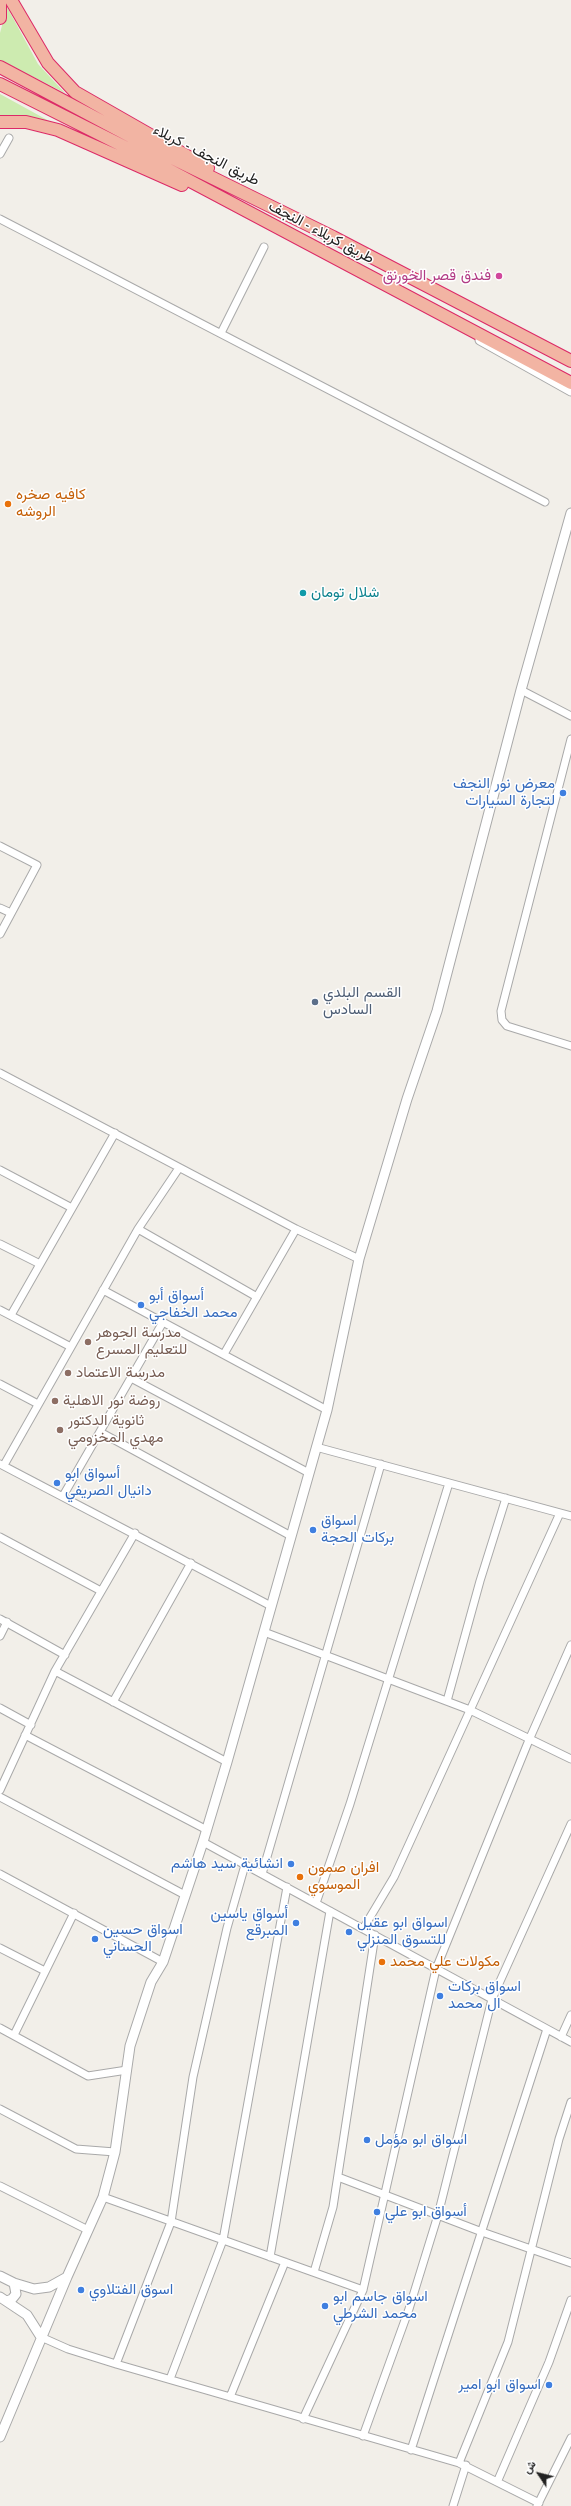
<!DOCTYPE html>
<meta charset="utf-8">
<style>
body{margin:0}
#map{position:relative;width:571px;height:2506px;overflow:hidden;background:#f2efe9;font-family:Jost,Vazirmatn,sans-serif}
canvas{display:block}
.north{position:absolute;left:519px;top:2454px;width:40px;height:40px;-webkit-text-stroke:3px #fff;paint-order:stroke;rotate:305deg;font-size:11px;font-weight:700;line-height:16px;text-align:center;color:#222}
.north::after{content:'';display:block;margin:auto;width:14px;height:18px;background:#222;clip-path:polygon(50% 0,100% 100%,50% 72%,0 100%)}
</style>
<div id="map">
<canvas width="571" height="2506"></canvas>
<div class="north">ش</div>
</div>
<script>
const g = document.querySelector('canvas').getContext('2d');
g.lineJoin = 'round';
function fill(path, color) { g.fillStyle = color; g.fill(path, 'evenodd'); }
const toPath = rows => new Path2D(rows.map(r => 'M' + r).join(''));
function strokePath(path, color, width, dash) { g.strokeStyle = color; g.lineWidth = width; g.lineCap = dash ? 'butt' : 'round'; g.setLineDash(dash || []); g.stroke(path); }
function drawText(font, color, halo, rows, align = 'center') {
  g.font = font + ' Jost,Vazirmatn,sans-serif'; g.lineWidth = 3; g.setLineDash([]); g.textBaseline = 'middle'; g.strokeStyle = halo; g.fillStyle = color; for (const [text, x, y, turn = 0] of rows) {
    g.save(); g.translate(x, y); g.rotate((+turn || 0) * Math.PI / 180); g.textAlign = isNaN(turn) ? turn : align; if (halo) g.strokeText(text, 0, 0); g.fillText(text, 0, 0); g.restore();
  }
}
const grass = toPath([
 [7,7,38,64,65,93,0,60,0,33],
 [0,94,51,122,19,116,0,117]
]);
const minor = toPath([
 [0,154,9,138],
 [0,219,545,502],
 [221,333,264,247],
 [521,690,571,716],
 [571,739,501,1011,502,1020,507,1026,571,1046],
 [0,846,37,865,0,934],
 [0,908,11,913],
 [0,1073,296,1229,359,1259],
 [0,1170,72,1208],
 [138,1229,257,1297],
 [0,1244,40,1264],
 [103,1290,327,1410],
 [0,1310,71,1347],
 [11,1315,115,1133],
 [224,1354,296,1229],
 [131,1378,309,1473],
 [0,1384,38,1404],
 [100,1432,291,1536],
 [316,1447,571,1516],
 [0,1464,271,1606],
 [4,1465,138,1229,179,1168],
 [63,1496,163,1322],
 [0,1537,101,1591],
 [0,1619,65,1655],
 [264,1632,470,1710,571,1759],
 [0,1636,7,1622],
 [55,1671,227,1762],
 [447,1701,480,1581,506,1498],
 [113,1702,191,1563],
 [0,1708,31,1725],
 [25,1735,207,1830],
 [0,1790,55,1671,135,1533],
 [0,1797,185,1895],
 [203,1842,571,2042],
 [0,1874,163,1962],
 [262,1874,381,1464],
 [316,1903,350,1804,449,1483],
 [363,1929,394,1877,560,1513],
 [0,1948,45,1971],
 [0,2028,88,2076,127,2070],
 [14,2035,74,1913],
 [561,2037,571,2015],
 [0,2109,76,2149,115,2152],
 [338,2177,482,2232,571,2263],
 [0,2186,88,2230],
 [103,2197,363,2290,436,1969,529,1740,571,1645],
 [270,2257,330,1911],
 [314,2272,333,2207,375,1935],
 [41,2337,68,2349,116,2364,459,2463,539,2503],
 [116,2364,171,2222,193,2077,227,1928,245,1865],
 [170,2379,223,2240,287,1887],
 [230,2397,285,2262],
 [303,2419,363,2290],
 [363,2436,409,2309,438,2215,492,1999,571,1824],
 [411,2450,547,2029],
 [459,2463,508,2342,559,2139,571,2102],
 [498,2480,549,2362,571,2300],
 [453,2506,466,2465],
 [537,2506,571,2438]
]);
const tertiary = toPath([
 [480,340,571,391],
 [0,2276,14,2283,34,2289,49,2287,67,2277],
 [0,2297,27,2315,41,2337],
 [7,2301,12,2299,16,2294,14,2283],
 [0,2437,67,2277,103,2197,115,2152,130,2046,151,1982,163,1962,203,1842,227,1762,327,1410,359,1259,407,1099,437,1011,521,690,571,513]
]);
const trunk = toPath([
 [11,0,48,63,75,92,208,168],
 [0,2,0,18],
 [0,67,158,151,333,237,571,361],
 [0,84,141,155,571,383],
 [0,122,26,122,58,130,182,185]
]);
const markers = [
 [499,276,4,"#d1479c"],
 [8,504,4,"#e8710a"],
 [303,593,4,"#0f9aa8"],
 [563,793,4,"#3f7fe0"],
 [315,1002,4,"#5c6f8a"],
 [141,1305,4,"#3f7fe0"],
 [88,1342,4,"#8d6e63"],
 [68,1373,4,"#8d6e63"],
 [55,1401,4,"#8d6e63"],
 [60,1430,4,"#8d6e63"],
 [57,1483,4,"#3f7fe0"],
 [313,1530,4,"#3f7fe0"],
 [291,1864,4,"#3f7fe0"],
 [300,1877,4,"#e8710a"],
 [296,1923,4,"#3f7fe0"],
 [349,1932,4,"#3f7fe0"],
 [95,1939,4,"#3f7fe0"],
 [382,1962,4,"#e8710a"],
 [440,1996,4,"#3f7fe0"],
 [367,2140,4,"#3f7fe0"],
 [377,2212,4,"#3f7fe0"],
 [81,2290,4,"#3f7fe0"],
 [325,2306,4,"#3f7fe0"],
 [549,2385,4,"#3f7fe0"]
];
const streetNames = [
 ["طريق النجف - کربلاء",206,156,27],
 ["طريق کربلاء - النجف",321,233,28]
];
const hotelNames = [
 ["فندق قصر الخورنق",491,276]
];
const foodNames = [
 ["كافيه صخره",16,495],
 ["الروشه",16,512],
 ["افران صمون",308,1868],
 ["الموسوي",308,1885],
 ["مكولات علي محمد",390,1962]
];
const cultureNames = [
 ["شلال تومان",311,593]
];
const shopNames = [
 ["معرض نور النجف",555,784,"right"],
 ["لتجارة السيارات",555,801,"right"],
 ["أسواق أبو",149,1296],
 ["محمد الخفاجي",149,1313],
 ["أسواق ابو",65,1474],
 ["دانيال الصريفي",65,1491],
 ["اسواق",321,1521],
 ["بركات الحجة",321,1538],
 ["انشائية سيد هاشم",283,1864,"right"],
 ["أسواق ياسين",288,1914,"right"],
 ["المبرقع",288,1931,"right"],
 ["اسواق ابو عقيل",357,1923],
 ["للتسوق المنزلي",357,1940],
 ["اسواق حسين",103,1930],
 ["الحساني",103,1947],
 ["اسواق بركات",448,1987],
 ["ال محمد",448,2004],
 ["اسواق ابو مؤمل",375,2140],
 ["أسواق ابو علي",385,2212],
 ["اسوق الفتلاوي",89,2290],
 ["اسواق جاسم ابو",333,2297],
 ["محمد الشرطي",333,2314],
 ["اسواق ابو امير",541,2385,"right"]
];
const serviceNames = [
 ["القسم البلدي",323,993],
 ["السادس",323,1010]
];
const educationNames = [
 ["مدرسة الجوهر",96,1333],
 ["للتعليم المسرع",96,1350],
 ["مدرسة الاعتماد",76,1373],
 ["روضة نور الاهلية",63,1401],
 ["ثانوية الدكتور",68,1421],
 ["مهدي المخزومي",68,1438]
];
fill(grass, '#cdebb0');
strokePath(minor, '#a9a9a9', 9);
strokePath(tertiary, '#a9a9a9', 11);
strokePath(trunk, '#dc2a67', 14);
strokePath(minor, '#fff', 7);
strokePath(tertiary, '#fff', 9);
strokePath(trunk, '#f2b4a3', 12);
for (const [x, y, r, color] of markers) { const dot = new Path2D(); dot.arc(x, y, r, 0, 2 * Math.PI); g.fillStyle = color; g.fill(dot); strokePath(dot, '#fff', 1.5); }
drawText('15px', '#222', '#fff', streetNames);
drawText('15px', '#b23c85', '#fff', hotelNames, 'right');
drawText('15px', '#c56008', '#fff', foodNames, 'left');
drawText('15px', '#0d838f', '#fff', cultureNames, 'left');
drawText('15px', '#366cbe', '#fff', shopNames, 'left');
drawText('15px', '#4e5e75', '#fff', serviceNames, 'left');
drawText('15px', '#785e54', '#fff', educationNames, 'left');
</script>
